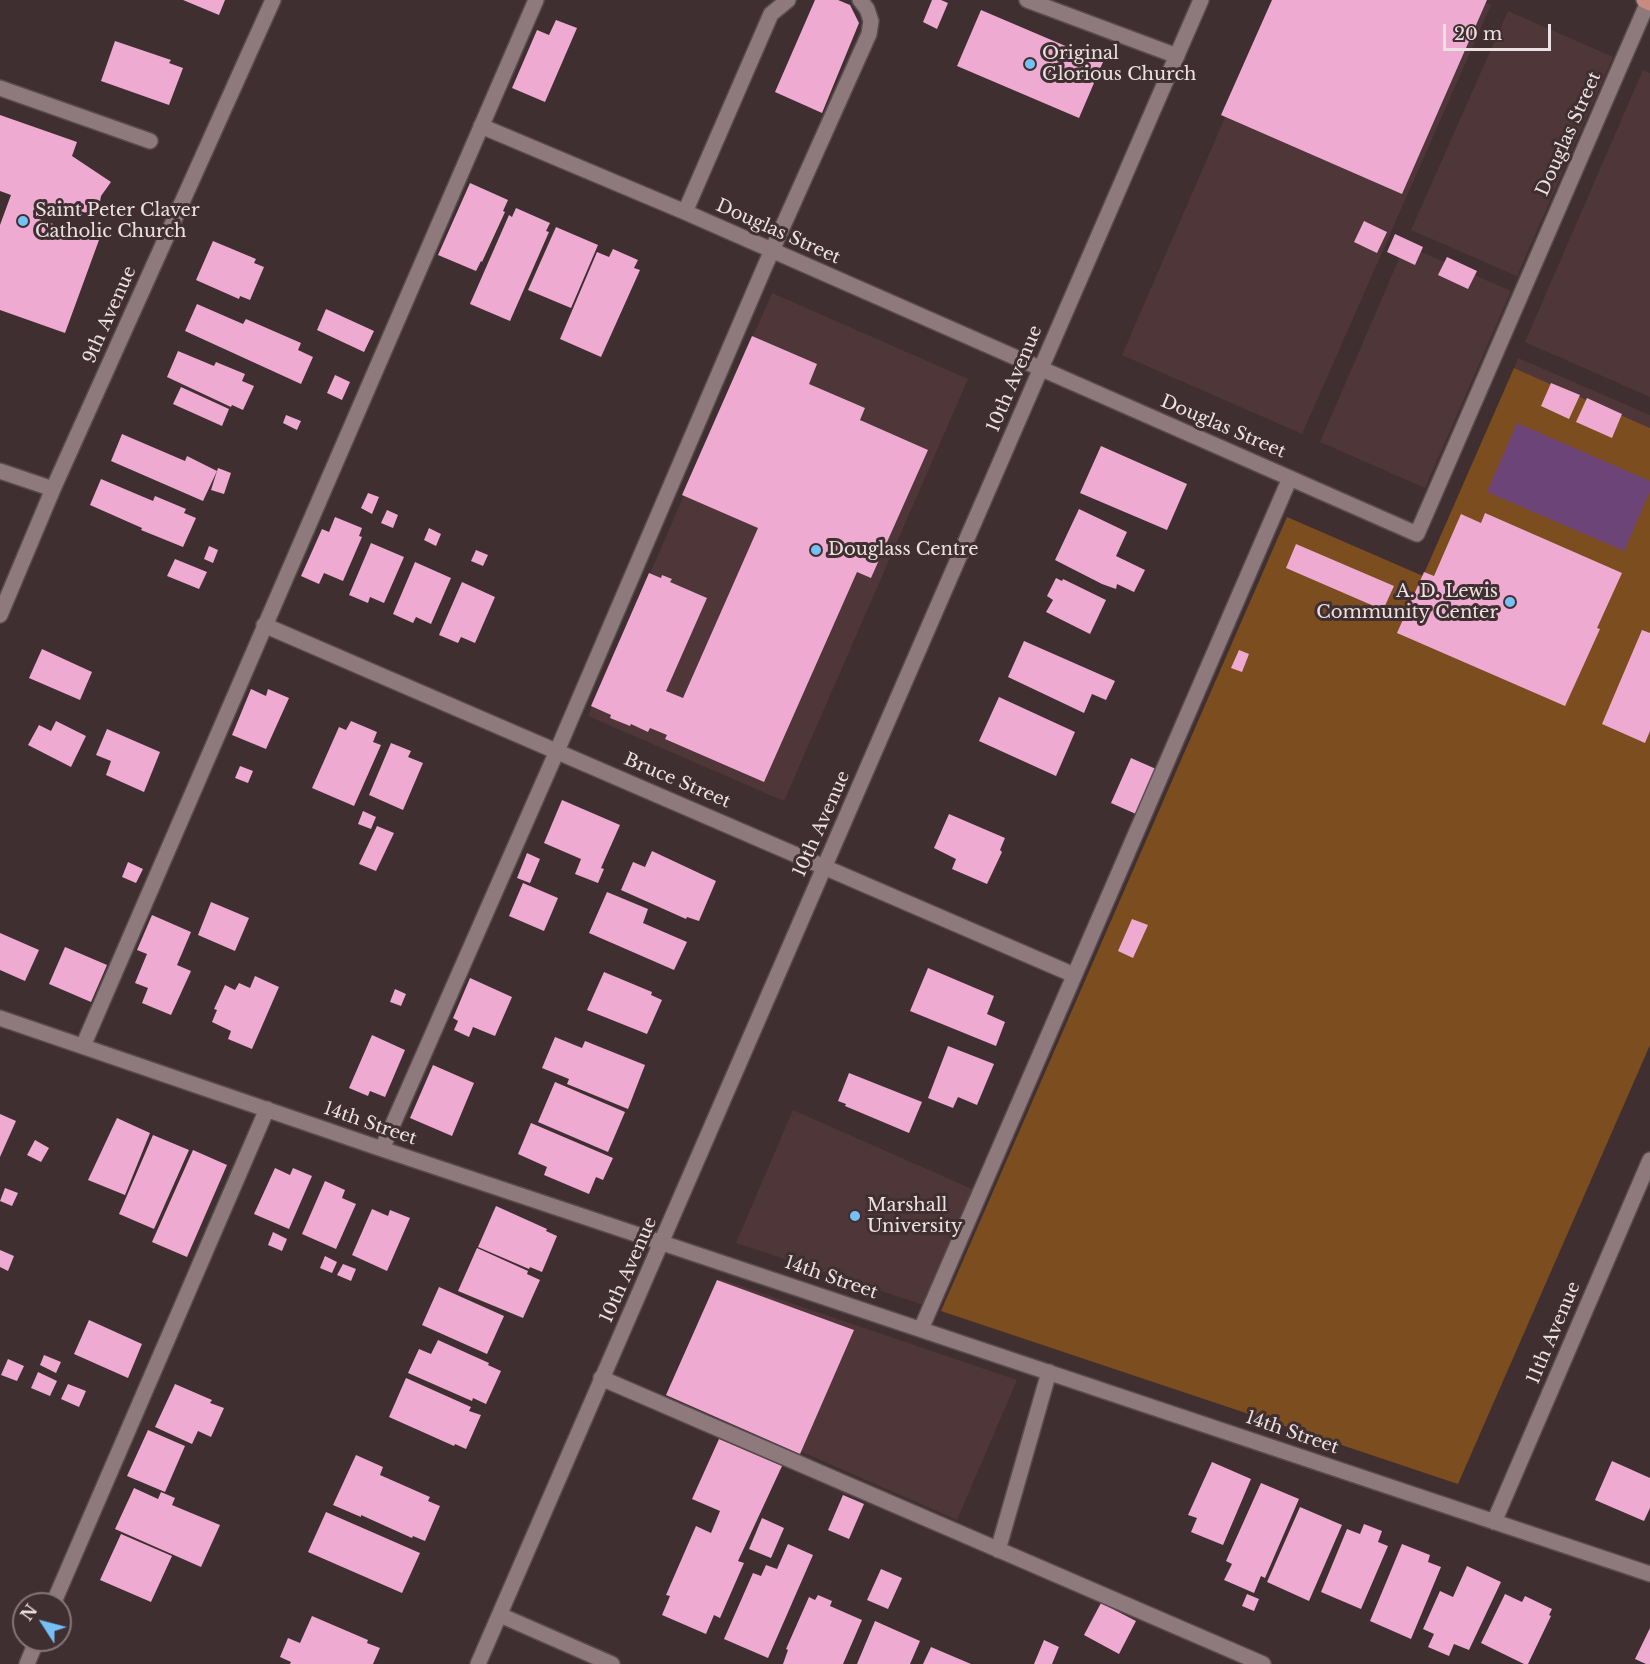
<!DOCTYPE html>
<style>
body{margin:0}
#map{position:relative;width:1650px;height:1664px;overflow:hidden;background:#402f31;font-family:"Libre Baskerville",serif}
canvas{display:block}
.north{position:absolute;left:12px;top:1592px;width:60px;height:60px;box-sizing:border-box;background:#402f31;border:2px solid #857678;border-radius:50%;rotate:306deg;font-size:16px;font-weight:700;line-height:24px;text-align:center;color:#ece1e2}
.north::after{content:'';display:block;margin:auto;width:21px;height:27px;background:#75c0f6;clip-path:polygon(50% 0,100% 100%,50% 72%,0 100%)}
.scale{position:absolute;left:1443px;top:24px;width:108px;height:27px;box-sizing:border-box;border:3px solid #ece1e2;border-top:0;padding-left:8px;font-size:18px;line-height:21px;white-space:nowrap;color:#ece1e2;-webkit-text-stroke:4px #402f31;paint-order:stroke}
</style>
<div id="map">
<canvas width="1650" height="1664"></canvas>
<div class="north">N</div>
<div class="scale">20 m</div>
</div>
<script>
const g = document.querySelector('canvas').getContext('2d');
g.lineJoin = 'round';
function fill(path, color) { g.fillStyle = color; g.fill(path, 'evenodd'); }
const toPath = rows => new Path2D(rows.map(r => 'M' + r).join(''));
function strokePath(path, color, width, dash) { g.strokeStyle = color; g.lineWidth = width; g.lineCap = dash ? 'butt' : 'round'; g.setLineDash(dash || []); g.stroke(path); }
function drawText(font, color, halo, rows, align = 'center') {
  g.font = font + ' "Libre Baskerville",serif'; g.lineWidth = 6; g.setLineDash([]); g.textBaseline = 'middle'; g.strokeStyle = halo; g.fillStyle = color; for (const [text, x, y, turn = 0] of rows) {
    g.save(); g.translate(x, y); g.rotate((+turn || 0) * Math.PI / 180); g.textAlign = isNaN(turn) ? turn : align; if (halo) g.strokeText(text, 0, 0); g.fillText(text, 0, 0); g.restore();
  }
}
const built = toPath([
 [1276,0,1479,0,1491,5,1302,434,1122,355],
 [1508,11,1613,57,1517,276,1411,230],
 [1643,70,1650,73,1650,397,1525,342],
 [1405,245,1511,291,1425,488,1320,442],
 [772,293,968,379,784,801,588,716],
 [1518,358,1650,415,1650,428,1514,368],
 [793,1110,974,1190,924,1305,736,1243],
 [720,1279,1017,1380,957,1520,670,1394]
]);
const green = toPath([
 [1514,368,1650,428,1650,1045,1458,1484,941,1311,1287,517,1423,576]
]);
const water = toPath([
 [1517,423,1650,481,1650,491,1624,551,1487,492]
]);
const building = toPath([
 [183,0,225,0,219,15],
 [815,0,838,0,850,5,859,23,822,113,775,92],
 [932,0,941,0,948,3,937,29,923,22],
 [1272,0,1487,0,1402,194,1221,115],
 [981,10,1103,62,1079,118,957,66],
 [556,20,577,28,545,102,512,88,537,30,549,35],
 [115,41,171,60,169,63,183,68,169,105,101,81],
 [0,115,77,142,72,156,111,182,101,196,98,213,53,211,37,205,33,217,99,240,65,333,0,310,0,225,11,195,0,191],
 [470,183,508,200,503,211,505,212,482,262,481,261,476,271,438,255],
 [516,208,550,223,546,231,549,232,510,321,470,304,509,215,512,217],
 [1364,221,1387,232,1377,253,1354,242],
 [556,227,598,245,571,308,528,290],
 [1395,234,1423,247,1415,265,1387,252],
 [213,241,256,259,254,263,264,267,250,300,240,296,239,299,196,280],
 [613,249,638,260,634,268,640,270,601,357,560,339,597,252,609,257],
 [1447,257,1477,271,1468,289,1438,275],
 [197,304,243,324,246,319,301,343,298,350,313,357,301,384,185,331],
 [326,309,374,331,364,352,317,330],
 [752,336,817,364,809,384,865,408,860,420,928,450,871,578,857,572,764,782,665,739,667,735,650,728,648,732,631,724,630,726,610,718,611,715,591,706,649,573,661,578,662,575,672,579,670,582,707,598,666,691,683,698,758,528,682,495],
 [178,351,214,366,216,362,245,374,242,381,254,386,243,410,232,405,231,407,167,377],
 [335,375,350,382,342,400,327,393],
 [1551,383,1580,395,1569,419,1541,406],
 [181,387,229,409,222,426,173,404],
 [1587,398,1622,414,1612,438,1576,422],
 [286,415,301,421,297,430,283,423],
 [122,434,185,461,187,456,217,471,203,501,111,461],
 [1101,446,1187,484,1167,530,1080,493],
 [218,468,231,473,224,494,211,490],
 [101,479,153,501,155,496,186,509,184,513,196,518,183,547,141,530,142,528,90,505],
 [368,493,379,497,372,514,361,508],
 [1079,509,1127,532,1116,556,1145,570,1134,592,1117,584,1116,589,1102,584,1055,560],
 [387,510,398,515,393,528,381,523],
 [1485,513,1622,573,1597,628,1600,629,1565,706,1397,633,1424,572,1434,576,1461,514,1481,523],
 [335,517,362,528,359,536,362,537,343,581,324,573,319,584,301,576,322,529,329,532],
 [429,528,441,534,436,546,424,540],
 [371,543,404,557,384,603,370,597,368,603,349,595],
 [1296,544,1394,586,1383,610,1286,568],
 [209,546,218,550,213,563,204,559],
 [476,550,488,555,483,566,471,561],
 [175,559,207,572,199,589,167,576],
 [415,562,451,578,431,624,416,617,413,623,393,614],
 [1056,578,1062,581,1063,579,1106,600,1090,634,1046,612,1053,600,1047,596],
 [462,582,495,597,475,643,461,637,458,643,439,635],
 [1642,630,1650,633,1650,731,1645,743,1602,724],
 [1024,641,1115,681,1106,700,1092,694,1084,713,1008,677],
 [42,649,92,672,80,700,29,678],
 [1239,650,1249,654,1242,672,1231,668],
 [251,689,266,696,268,689,289,698,266,749,232,735],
 [999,697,1075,732,1056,776,979,741],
 [56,721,86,736,71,767,28,745,39,725,51,731],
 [351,721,377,732,373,742,381,745,354,806,312,788,339,727,346,730],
 [107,729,160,752,144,792,106,775,111,761,96,755],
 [391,743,411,751,408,757,423,763,403,810,369,795],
 [1131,758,1156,769,1136,814,1111,803],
 [240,766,253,771,248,783,235,778],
 [562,800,620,825,601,868,604,869,598,883,575,874,581,859,544,843],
 [363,811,376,817,371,829,358,824],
 [949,814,1005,838,1000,850,1002,852,987,884,952,869,956,859,934,848],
 [377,826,394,833,376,871,359,864],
 [652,851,716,881,699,921,687,917,686,919,621,890,633,862,645,867],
 [527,853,540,859,530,883,517,878],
 [128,862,143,869,136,883,122,877],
 [523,883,558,898,544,931,509,916],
 [607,892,648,909,643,923,687,942,674,970,589,933],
 [211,902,249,918,235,951,198,935],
 [152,915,191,932,177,965,191,971,171,1015,142,1003,148,988,135,983,147,954,137,950],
 [1132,919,1148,925,1133,958,1118,951],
 [0,933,39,950,25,981,0,970],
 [65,947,107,965,91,1002,49,984],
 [928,968,994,996,987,1014,1005,1022,996,1046,910,1011],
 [604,972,652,992,651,995,662,1000,647,1034,587,1010],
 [255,976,279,987,252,1049,228,1039,231,1031,212,1022,217,1010,214,1009,225,985,235,990,239,983,250,988],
 [470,978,512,997,495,1036,473,1027,469,1037,454,1030,458,1021,453,1018],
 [395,989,406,994,401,1006,390,1002],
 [372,1035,405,1050,385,1097,370,1091,368,1096,349,1088],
 [555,1037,582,1048,585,1041,645,1065,628,1109,567,1084,569,1079,542,1068],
 [948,1046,994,1064,977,1105,958,1097,953,1108,928,1098],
 [433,1065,474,1083,452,1136,410,1118],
 [849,1073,922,1102,909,1133,845,1106,846,1104,838,1101],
 [555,1082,625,1112,608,1152,538,1122],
 [0,1114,16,1121,0,1157],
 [117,1118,150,1133,125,1195,88,1180],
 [531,1123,613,1158,603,1180,596,1177,589,1194,544,1175,547,1167,518,1154],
 [153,1135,189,1150,154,1229,119,1214],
 [35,1140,49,1148,41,1162,27,1155],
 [193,1150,227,1165,187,1257,152,1242],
 [275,1168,290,1175,293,1168,312,1176,289,1229,254,1214],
 [325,1181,345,1190,342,1198,356,1204,336,1249,302,1234],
 [5,1188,18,1193,12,1206,0,1201],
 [496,1206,547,1229,546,1231,557,1236,542,1272,530,1267,529,1269,478,1247],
 [372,1209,388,1216,390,1210,410,1218,387,1271,352,1255],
 [273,1232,287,1239,282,1251,268,1245],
 [477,1248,528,1271,527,1274,540,1280,523,1318,458,1291],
 [0,1250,14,1256,8,1271,0,1267],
 [325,1256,337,1262,332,1273,320,1268],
 [343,1264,356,1269,351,1281,337,1275],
 [717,1280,854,1330,800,1454,666,1395],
 [439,1287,504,1316,487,1354,422,1325],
 [89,1320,142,1344,128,1378,74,1354],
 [438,1340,489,1363,488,1365,501,1371,486,1404,473,1398,472,1401,408,1373,419,1349,431,1354],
 [44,1355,61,1362,56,1373,40,1365],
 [8,1359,24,1366,17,1381,1,1375],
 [38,1372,57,1381,50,1396,31,1388],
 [406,1378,471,1407,469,1411,481,1415,466,1449,455,1444,454,1446,389,1417],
 [68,1384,86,1391,79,1407,61,1399],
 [175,1384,212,1400,210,1403,224,1408,211,1437,198,1431,192,1444,155,1427],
 [148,1430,185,1446,165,1492,127,1476],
 [719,1439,782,1466,738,1561,744,1563,720,1618,714,1615,706,1634,662,1615,670,1596,666,1595,696,1526,711,1533,720,1511,692,1499],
 [356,1455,383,1467,380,1475,430,1497,428,1501,440,1506,425,1541,413,1536,412,1538,361,1515,361,1517,333,1505],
 [1612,1461,1650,1478,1650,1508,1644,1521,1595,1500],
 [1212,1462,1251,1479,1223,1545,1191,1532,1197,1518,1188,1515],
 [1261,1483,1299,1499,1265,1578,1261,1576,1254,1593,1224,1580,1232,1564,1226,1561],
 [134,1488,158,1499,161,1492,175,1498,172,1505,220,1525,201,1567,115,1529],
 [843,1495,864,1504,849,1539,828,1530],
 [1300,1507,1342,1525,1309,1601,1267,1582],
 [326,1512,420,1553,402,1593,308,1552],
 [762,1518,784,1528,771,1558,749,1549],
 [1364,1524,1382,1531,1378,1542,1388,1546,1361,1609,1321,1592,1347,1529,1360,1534],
 [121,1534,172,1556,151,1602,100,1580],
 [788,1544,813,1555,768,1658,724,1639,753,1573,761,1576,766,1565,777,1569],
 [1402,1544,1430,1555,1428,1562,1441,1567,1411,1639,1370,1621],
 [1467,1566,1501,1582,1469,1650,1454,1644,1449,1656,1428,1647,1434,1634,1423,1629,1440,1591,1453,1597],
 [881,1569,902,1578,888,1609,867,1600],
 [1247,1594,1259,1599,1254,1611,1242,1606],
 [1505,1594,1522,1602,1525,1596,1552,1609,1549,1615,1551,1616,1528,1664,1524,1664,1481,1643],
 [818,1595,832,1601,830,1606,862,1620,843,1664,783,1664,788,1650,786,1649,809,1597,815,1600],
 [1101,1603,1136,1621,1119,1654,1084,1635],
 [312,1616,368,1640,367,1643,380,1648,373,1664,290,1664,291,1662,280,1657,288,1638,300,1643],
 [875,1621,920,1641,910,1664,857,1664],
 [1650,1628,1650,1664,1646,1664,1635,1659],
 [1044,1640,1059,1647,1052,1664,1034,1664],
 [931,1647,971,1664,923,1664]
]);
const minor = toPath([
 [1027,0,1177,56],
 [0,88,150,141],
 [481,126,685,212,1417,534,1648,2],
 [685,212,771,14,788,0],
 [0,471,53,489],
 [0,615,53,489,273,0],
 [264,625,1074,975],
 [0,1018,382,1149,1650,1574],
 [83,1046,536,0],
 [382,1149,557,751,765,266,869,34,871,21,867,9,860,0],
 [921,1329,1290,478],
 [601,1378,1263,1664],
 [1494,1522,1650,1160],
 [998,1550,1049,1372],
 [53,1604,267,1109],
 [500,1615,612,1664],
 [27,1664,37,1640],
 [478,1664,1201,0]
]);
const major = toPath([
 [1644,0,1650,3]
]);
const markers = [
 [1030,64,6,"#75c0f6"],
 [23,221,6,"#75c0f6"],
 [816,550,6,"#75c0f6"],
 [1510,602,6,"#75c0f6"],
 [855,1216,6,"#75c0f6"]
];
const poiNames = [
 ["Original",1042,54],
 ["Glorious Church",1042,75],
 ["Saint Peter Claver",35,211],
 ["Catholic Church",35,232],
 ["Douglass Centre",828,550],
 ["A. D. Lewis",1498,592,"right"],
 ["Community Center",1498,613,"right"],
 ["Marshall",867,1206],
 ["University",867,1227]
];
const streetNames = [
 ["Douglas Street",1569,134,-66],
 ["Douglas Street",778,232,24],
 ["9th Avenue",110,315,-66],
 ["10th Avenue",1015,379,-67],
 ["Douglas Street",1223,427,23],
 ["Bruce Street",677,781,23],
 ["10th Avenue",822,824,-66],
 ["14th Street",370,1124,19],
 ["10th Avenue",629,1270,-66],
 ["14th Street",831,1278,19],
 ["11th Avenue",1554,1333,-67],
 ["14th Street",1292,1433,19]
];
fill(built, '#4e3639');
fill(green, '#7b4d1f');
fill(water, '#6c4477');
fill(building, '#eeaad0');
strokePath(minor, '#594c4d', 18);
strokePath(major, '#594c4d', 18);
strokePath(minor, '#8e797c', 15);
strokePath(major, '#c78c7f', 15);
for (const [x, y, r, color] of markers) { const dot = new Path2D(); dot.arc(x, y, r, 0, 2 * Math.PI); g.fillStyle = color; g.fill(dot); strokePath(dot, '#402f31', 2); }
drawText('18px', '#ece1e2', '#402f31', poiNames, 'left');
drawText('18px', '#ece1e2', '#402f31', streetNames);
</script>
